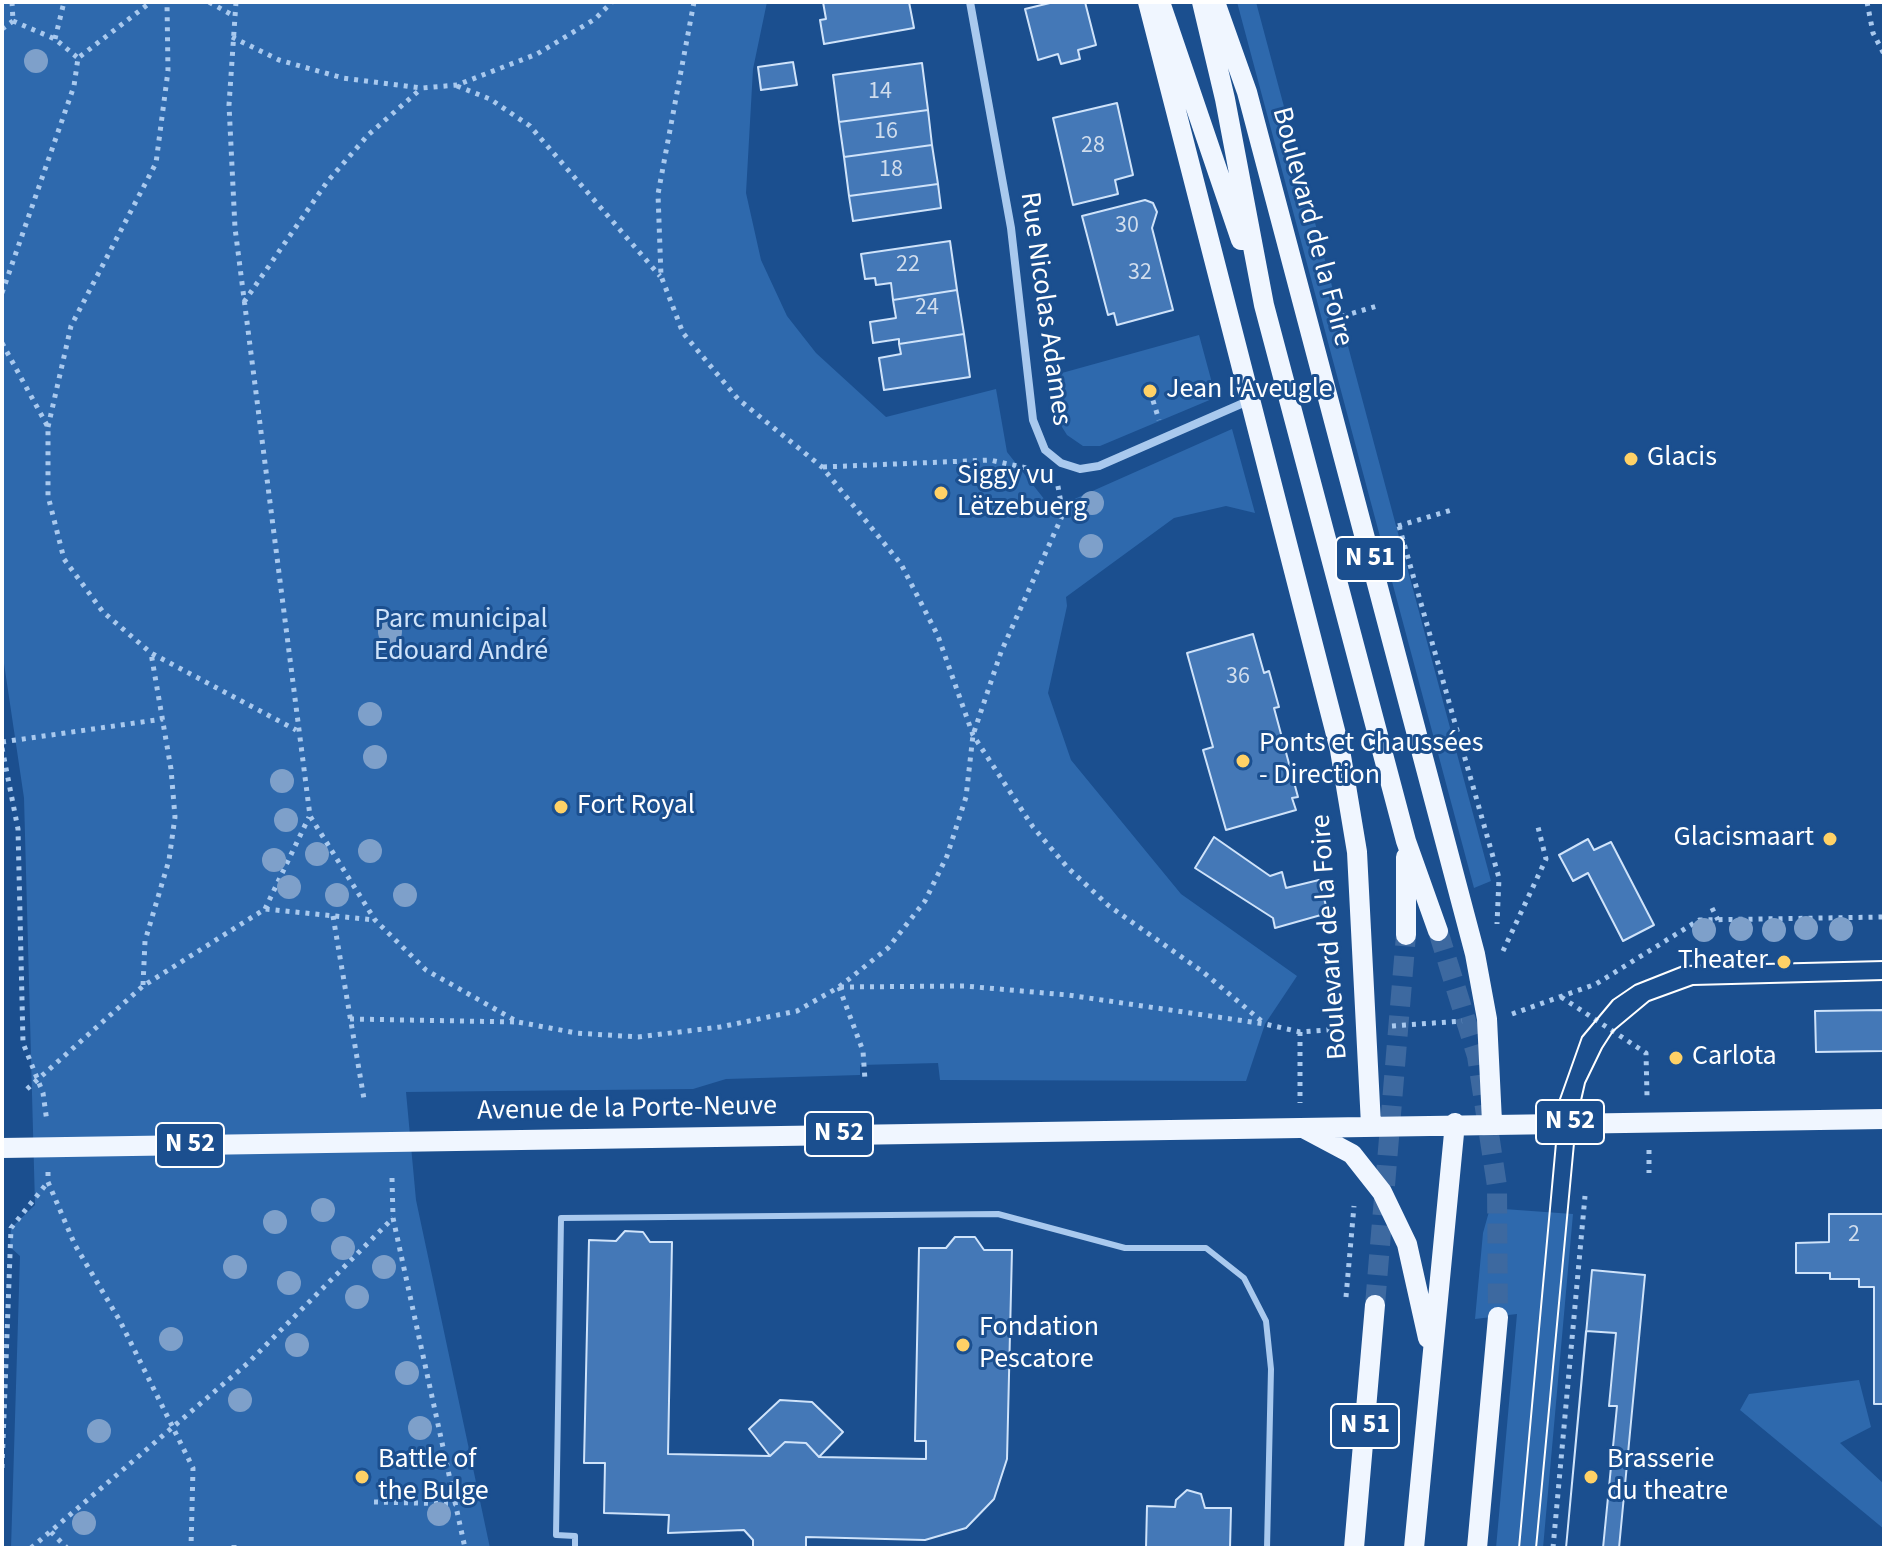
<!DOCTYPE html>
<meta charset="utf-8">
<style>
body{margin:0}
#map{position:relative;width:1886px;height:1550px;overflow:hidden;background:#1b4f8f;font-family:"Source Sans 3",sans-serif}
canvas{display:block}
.frame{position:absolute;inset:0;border:4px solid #fff;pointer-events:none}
</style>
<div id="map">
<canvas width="1886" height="1550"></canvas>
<div class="frame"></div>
</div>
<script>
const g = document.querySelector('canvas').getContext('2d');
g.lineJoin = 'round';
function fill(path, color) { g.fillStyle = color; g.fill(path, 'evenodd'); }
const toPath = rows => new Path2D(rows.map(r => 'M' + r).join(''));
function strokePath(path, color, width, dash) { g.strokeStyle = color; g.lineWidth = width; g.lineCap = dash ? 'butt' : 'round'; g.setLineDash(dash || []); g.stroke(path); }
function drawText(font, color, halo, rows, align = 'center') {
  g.font = font + ' "Source Sans 3",sans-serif'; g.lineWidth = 6; g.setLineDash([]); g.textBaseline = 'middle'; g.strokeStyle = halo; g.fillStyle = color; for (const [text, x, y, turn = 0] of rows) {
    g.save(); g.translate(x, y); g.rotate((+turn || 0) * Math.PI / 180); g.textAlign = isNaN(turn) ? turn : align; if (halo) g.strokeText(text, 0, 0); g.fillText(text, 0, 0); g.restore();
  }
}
const green = toPath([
 [2,2,767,2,753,69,746,193,761,260,787,316,816,353,886,417,996,389,1007,452,1052,509,1232,429,1255,513,1226,506,1174,518,1066,597,1067,606,1048,693,1071,760,1181,894,1297,976,1265,1024,1246,1081,940,1080,938,1063,860,1065,860,1075,726,1079,693,1089,406,1092,416,1200,490,1548,11,1548,20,1256,10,1247,11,1228,35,1205,24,798,2,650],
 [1237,2,1256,2,1491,881,1474,888],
 [1199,335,1215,394,1212,399,1100,446,1083,446,1067,435,1057,419,1051,376],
 [1490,1208,1573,1214,1543,1548,1496,1548,1517,1314,1475,1319,1483,1233],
 [1859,1380,1871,1427,1840,1443,1884,1484,1884,1529,1740,1410,1749,1394]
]);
const building = toPath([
 [823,2,909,2,914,28,824,44,820,20,826,19,823,2],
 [1054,2,1085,2,1096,45,1078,50,1080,59,1061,64,1058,54,1038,60,1025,9,1054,2],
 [793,62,797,85,761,90,758,67,793,62],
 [922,63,928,110,839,122,833,75,922,63],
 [1117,103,1133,175,1115,180,1118,194,1073,205,1053,118,1117,103],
 [928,110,932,145,844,157,839,122,928,110],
 [932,145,938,184,849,196,844,157,932,145],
 [938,184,941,208,853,221,849,196,938,184],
 [1145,200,1153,203,1157,212,1152,228,1173,310,1117,325,1114,313,1108,315,1082,216,1145,200],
 [950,241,957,290,893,300,891,283,876,285,875,278,865,279,861,254,950,241],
 [957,290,964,334,899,344,899,339,873,343,870,322,896,318,893,300,957,290],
 [964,334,970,377,884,390,879,358,901,354,899,344,964,334],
 [1253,634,1264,673,1269,671,1279,707,1274,708,1298,797,1292,798,1296,810,1226,830,1203,750,1213,747,1187,653,1253,634],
 [1214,837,1270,876,1282,872,1286,888,1319,880,1328,913,1275,928,1273,918,1195,868,1214,837],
 [1588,839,1594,850,1611,842,1654,925,1623,941,1588,873,1573,881,1559,855,1588,839],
 [1884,1010,1884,1051,1816,1052,1815,1011,1884,1010],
 [1829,1214,1884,1214,1884,1404,1874,1404,1874,1287,1859,1287,1859,1279,1830,1279,1830,1273,1796,1273,1796,1243,1829,1242,1829,1214],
 [625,1231,643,1232,650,1242,672,1242,668,1454,770,1456,785,1442,806,1443,819,1457,926,1459,926,1441,915,1441,919,1248,946,1248,955,1237,975,1237,984,1250,1012,1250,1007,1459,994,1499,966,1528,925,1540,806,1537,806,1548,753,1548,753,1540,744,1530,668,1533,669,1515,604,1513,605,1463,584,1463,589,1240,616,1241,625,1231],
 [1592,1270,1645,1275,1619,1548,1566,1548,1592,1270],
 [1586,1331,1616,1333,1609,1406,1617,1406,1603,1548,1566,1548,1586,1331],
 [780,1400,812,1402,843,1432,819,1457,806,1443,785,1442,770,1456,749,1429,780,1400],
 [1187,1490,1201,1494,1205,1508,1231,1508,1230,1548,1146,1548,1147,1506,1175,1507,1176,1500,1187,1490]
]);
const primaryTunnel = toPath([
 [1438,931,1477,1056,1497,1186,1498,1317],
 [1375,1305,1406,935]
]);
const path = toPath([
 [12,2,13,21],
 [209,2,234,16],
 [236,2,229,105,235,228,310,816,375,920,426,970,518,1022,576,1033,638,1037,720,1027,797,1011,839,987,888,948,925,901,947,856,966,797,973,735,1001,652,1063,514,1057,481],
 [694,2,658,194,661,276,683,333,738,399,822,467,901,564,938,636,973,735,1033,827,1068,868,1109,906,1203,972,1265,1024],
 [1867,2,1873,33,1884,54],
 [13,21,55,39,78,58],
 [2,29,13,21],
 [232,37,279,60,343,78,422,88,457,85,537,54,595,19,612,2],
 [55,39,64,2],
 [457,86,490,99,530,126,660,276],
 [2,293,74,86,78,58,151,2],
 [244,302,327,182,368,135,422,88],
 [1333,319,1377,306],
 [2,343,48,427,48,496,64,559,103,612,151,653,296,730],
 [1150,391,1159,420],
 [48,427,71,326,156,163,168,71,167,2],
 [823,467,990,460,1031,469],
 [1398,526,1455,509],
 [1399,526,1499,878,1497,924],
 [2,742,163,719],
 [2,748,18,829,23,1043,43,1093,47,1122],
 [1712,908,1718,920],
 [265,909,309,817],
 [333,916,364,1099],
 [1503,951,1546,859,1538,827],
 [143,985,145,941,169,860,175,817,171,769,151,653],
 [839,987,863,1051,865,1080],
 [840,987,964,986,1068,995,1265,1024,1300,1032,1339,1029],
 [1561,997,1646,1053,1647,1096],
 [1512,1014,1596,984,1699,920,1884,917],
 [350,1019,517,1022],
 [1392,1026,1462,1021],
 [1300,1032,1300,1103],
 [27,1089,143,986,265,909,375,920],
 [1649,1150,1649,1173],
 [48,1172,48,1182,75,1245,120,1321,193,1468,191,1548],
 [392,1178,393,1218,465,1548],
 [1346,1297,1354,1206],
 [2,1468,11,1228,48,1182],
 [374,1502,455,1504],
 [51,1532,67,1548],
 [31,1548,248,1363,393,1218],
 [234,1548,234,1545],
 [1553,1548,1585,1196]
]);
const service = toPath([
 [575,1548,575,1536,556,1535,561,1218,998,1214,1125,1248,1206,1248,1244,1278,1266,1321,1271,1369,1267,1548]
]);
const minor = toPath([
 [970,2,1011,228,1033,420,1045,450,1061,463,1080,469,1099,466,1248,401]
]);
const primary = toPath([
 [1148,2,1340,750,1357,852,1371,1125],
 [1160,2,1241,240],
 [1202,2,1225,99,1264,305,1406,841,1438,931],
 [1215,2,1247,92,1475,954,1487,1019,1492,1122],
 [1406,857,1406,935],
 [1305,1129,1352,1154,1382,1192,1407,1244,1428,1338],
 [2,1148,1884,1119],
 [1354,1548,1375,1305],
 [1414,1548,1455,1123],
 [1477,1548,1498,1317]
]);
const tram = toPath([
 [1519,1548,1560,1099,1582,1037,1613,1000,1635,985,1683,966,1884,961],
 [1536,1548,1576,1122,1585,1083,1602,1048,1613,1031,1649,1001,1693,985,1884,980]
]);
const trees = [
 [36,61],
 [1092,503],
 [1091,546],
 [390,632],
 [370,714],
 [375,757],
 [282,781],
 [286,820],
 [370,851],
 [317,854],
 [274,860],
 [289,887],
 [337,895],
 [405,895],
 [1806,928],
 [1741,929],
 [1841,929],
 [1704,930],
 [1774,930],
 [323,1210],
 [275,1222],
 [343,1248],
 [235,1267],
 [384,1267],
 [289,1283],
 [357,1297],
 [171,1339],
 [297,1345],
 [407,1373],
 [240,1400],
 [420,1428],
 [99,1431],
 [439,1514],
 [84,1523]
];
const markers = [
 [1150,391,8,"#ffd166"],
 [1631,459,8,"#ffd166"],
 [941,493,8,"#ffd166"],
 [1243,761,8,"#ffd166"],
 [561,807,8,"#ffd166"],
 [1830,839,8,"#ffd166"],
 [1784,962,8,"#ffd166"],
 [1676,1058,8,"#ffd166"],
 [963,1345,8,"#ffd166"],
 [362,1477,8,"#ffd166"],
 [1591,1477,8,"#ffd166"]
];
const numberNames = [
 ["14",880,93],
 ["16",886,133],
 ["28",1093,147],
 ["18",891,171],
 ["30",1127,227],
 ["22",908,266],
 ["32",1140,274],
 ["24",927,309],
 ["36",1238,678],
 ["2",1854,1236]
];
const shields = [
 [1370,559,68],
 [1570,1122,68],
 [839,1134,68],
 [190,1145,68],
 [1365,1426,68]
];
const shieldNames = [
 ["N 51",1370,559],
 ["N 52",1570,1122],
 ["N 52",839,1134],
 ["N 52",190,1145],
 ["N 51",1365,1426]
];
const streetNames = [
 ["Boulevard de la Foire",1311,227,75],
 ["Rue Nicolas Adames",1044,309,82],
 ["Boulevard de la Foire",1331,937,-94],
 ["Avenue de la Porte-Neuve",627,1110,-1]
];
const poiNames = [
 ["Jean l'Aveugle",1166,391],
 ["Glacis",1647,459],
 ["Siggy vu",957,477],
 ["Lëtzebuerg",957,509],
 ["Ponts et Chaussées",1259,745],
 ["- Direction",1259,777],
 ["Fort Royal",577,807],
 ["Glacismaart",1814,839,"right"],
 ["Theater",1768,962,"right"],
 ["Carlota",1692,1058],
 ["Fondation",979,1329],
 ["Pescatore",979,1361],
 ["Battle of",378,1461],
 ["the Bulge",378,1493],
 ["Brasserie",1607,1461],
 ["du theatre",1607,1493]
];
const parkNames = [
 ["Parc municipal",461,621],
 ["Edouard André",461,653]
];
fill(green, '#2e69ad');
fill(building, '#4478b7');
strokePath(building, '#cfe3fa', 2);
strokePath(primaryTunnel, '#3d69a0', 20, [20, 10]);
strokePath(path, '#a9c9ee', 5, [4, 6]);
strokePath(service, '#a9c9ee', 6);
strokePath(minor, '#a9c9ee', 8);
strokePath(primary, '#f0f6ff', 20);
strokePath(tram, '#fff', 2);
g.fillStyle = '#7ea0ca';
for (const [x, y] of trees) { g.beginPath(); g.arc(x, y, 12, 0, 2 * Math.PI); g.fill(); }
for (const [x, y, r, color] of markers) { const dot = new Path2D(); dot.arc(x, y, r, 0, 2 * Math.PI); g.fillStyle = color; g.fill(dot); strokePath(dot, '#1b4f8f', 3); }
drawText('24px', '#d0dded', null, numberNames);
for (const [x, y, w] of shields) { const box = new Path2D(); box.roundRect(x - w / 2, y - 22, w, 44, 6); g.fillStyle = '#1b4f8f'; g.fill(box); strokePath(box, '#fff', 2); }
drawText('bold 26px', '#fff', null, shieldNames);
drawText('28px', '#fff', '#1b4f8f', streetNames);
drawText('28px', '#fff', '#1b4f8f', poiNames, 'left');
drawText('28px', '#cfe3fa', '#1b4f8f', parkNames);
</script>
